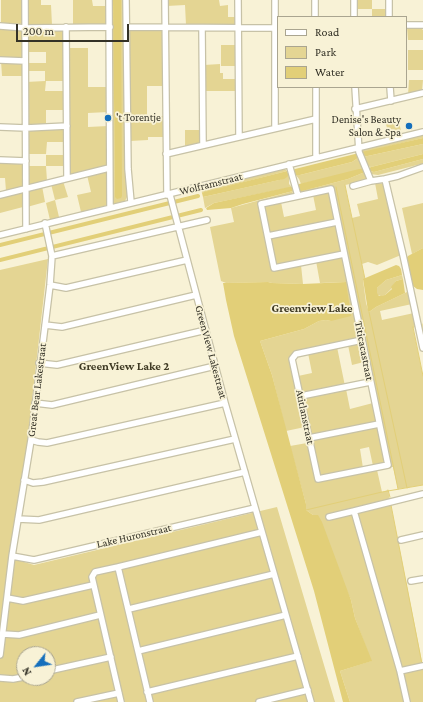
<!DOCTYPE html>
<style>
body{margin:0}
#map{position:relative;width:423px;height:702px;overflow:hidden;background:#f8f2d6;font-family:"Crimson Pro",serif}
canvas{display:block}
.legend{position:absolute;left:277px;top:16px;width:130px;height:72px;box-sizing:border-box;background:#f8f2d6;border:1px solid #aaa590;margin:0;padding:5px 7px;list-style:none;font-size:12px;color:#343227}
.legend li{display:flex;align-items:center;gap:8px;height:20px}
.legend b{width:20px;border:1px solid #aaa590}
.north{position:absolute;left:16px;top:646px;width:40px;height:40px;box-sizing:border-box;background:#f8f2d6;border:1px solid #aaa590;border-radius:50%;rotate:240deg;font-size:11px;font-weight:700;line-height:16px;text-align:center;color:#343227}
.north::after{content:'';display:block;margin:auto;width:14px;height:18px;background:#156fbc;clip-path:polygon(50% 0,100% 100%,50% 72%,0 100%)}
.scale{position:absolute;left:16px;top:24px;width:113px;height:18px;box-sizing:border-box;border:2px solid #343227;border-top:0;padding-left:5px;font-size:12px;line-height:14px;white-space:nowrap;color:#343227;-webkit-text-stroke:3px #f8f2d6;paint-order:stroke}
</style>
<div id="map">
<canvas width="423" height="702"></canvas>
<ul class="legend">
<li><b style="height:5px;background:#fff"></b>Road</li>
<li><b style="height:11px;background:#e4d593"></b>Park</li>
<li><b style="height:11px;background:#e2cf78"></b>Water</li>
</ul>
<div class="north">N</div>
<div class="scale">200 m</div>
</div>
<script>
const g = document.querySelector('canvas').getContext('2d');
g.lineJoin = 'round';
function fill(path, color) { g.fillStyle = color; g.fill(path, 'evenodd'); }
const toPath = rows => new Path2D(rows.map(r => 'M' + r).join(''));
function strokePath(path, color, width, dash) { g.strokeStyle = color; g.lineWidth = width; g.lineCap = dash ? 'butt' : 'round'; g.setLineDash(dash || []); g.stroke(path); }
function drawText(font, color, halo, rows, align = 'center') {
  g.font = font + ' "Crimson Pro",serif'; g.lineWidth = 3.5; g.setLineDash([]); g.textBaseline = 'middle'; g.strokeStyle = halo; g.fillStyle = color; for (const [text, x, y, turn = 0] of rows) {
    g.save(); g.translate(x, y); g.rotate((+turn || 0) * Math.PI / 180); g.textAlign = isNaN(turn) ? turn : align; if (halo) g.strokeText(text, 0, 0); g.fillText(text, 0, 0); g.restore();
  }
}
const green = toPath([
 [1,0,22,0,22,23,18,25,1,25],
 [25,0,41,0,41,5,51,5,52,25,30,25,26,23],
 [73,0,92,0,93,6,107,6,107,24,105,25,73,25],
 [110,0,113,0,114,24,115,197,121,146,121,0,125,0,127,197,125,201,114,204,112,202],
 [167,0,219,0,220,6,228,5,228,17,236,17,236,24,235,25,186,25,185,5,167,6],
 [356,0,372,0,372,9,388,9,388,17,372,17,372,9,356,9],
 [407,27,421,28,423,30,423,40,408,40],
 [0,28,21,29,23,33,22,57,0,59],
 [63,28,66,81,46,81,45,91,65,91,66,110,46,110,46,125,30,125,28,124,26,82,45,81,45,71,26,71,26,63,46,63,46,52,26,52,26,30],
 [131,29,162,30,163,31,164,86,147,86,147,116,164,116,165,137,148,137,148,140,130,141,129,31],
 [221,45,236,45,237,66,221,66],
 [68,48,88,48,88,87,107,87,108,112,88,113,88,127,108,126,108,166,70,175,68,174],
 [408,50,423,50,423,70,408,70],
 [1,61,22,62,23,76,2,76],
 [220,64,220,73,223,73,223,79,237,79,237,91,204,91,204,65],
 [409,80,423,80,422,91,408,95],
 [398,118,402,135,390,138,385,121],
 [64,129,65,130,66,142,47,142,46,154,26,154,27,130],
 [185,130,201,130,201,143,200,145,185,148],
 [423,135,423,138,362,153,363,149],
 [423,144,423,154,371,167,367,166,363,157],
 [46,155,66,155,66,166,46,166,47,181,28,185,26,166,46,166],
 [358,158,364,169,301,184,299,179,295,174,300,175,352,162],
 [423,159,423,164,421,164,378,175,370,174,370,171,374,172],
 [0,161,23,162,22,188,6,191,5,178,0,178],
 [284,168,287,171,202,193,201,189],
 [105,171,108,174,108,205,81,212,77,195,91,192,87,175],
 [365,172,367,179,366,181,345,185,352,218,360,216,357,204,378,199,375,183,384,184,401,255,377,265,368,262,362,264,365,279,363,280,366,303,369,312,376,307,409,291,412,304,380,311,382,320,414,313,415,327,413,328,423,376,423,485,398,489,393,467,390,467,333,188,301,194,298,190,314,188,348,179],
 [289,176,289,184,292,187,214,203,205,208,203,197,279,180],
 [63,181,68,197,55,200,59,217,50,220,46,203,55,200,51,184],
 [42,186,45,202,27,207,26,190],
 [293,191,292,195,259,202,273,270,301,265,303,284,272,283,268,282,226,283,221,281,210,227,234,222,231,208],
 [23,192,23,207,0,213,0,196],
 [327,192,329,192,334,220,270,233,264,207,266,205,281,202,284,217,316,210,313,195],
 [423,203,423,248,412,254,402,208],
 [335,225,341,252,276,265,275,264,271,238],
 [342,256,359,338,291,357,305,427,286,431,272,375,260,341,304,329,319,321,326,320,331,321,346,282,320,283,316,261],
 [48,259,14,559,34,565,277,507,335,702,0,702,0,270],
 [24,654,48,654,48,678,24,678],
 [402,275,403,279,396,281,392,288,385,295,381,296,378,295,376,293,377,288,386,280],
 [359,343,360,344,364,362,352,365,348,345],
 [337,347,345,386,302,394,298,376,312,373,308,353],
 [346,389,350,409,373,403,376,422,310,435,303,398],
 [377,427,385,463,373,466,369,447,360,449,363,468,320,477,311,440],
 [307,443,315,480,317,482,377,470,382,492,388,490,423,667,423,702,350,702,340,671,371,661,355,618,351,600,313,515,306,510,306,504,290,446]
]);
const water = toPath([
 [113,0,121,0,122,196,121,198,117,199,115,197,115,194],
 [423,138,423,144,363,157,362,152],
 [355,154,357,154,358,158,352,162,300,175,296,175,294,172,293,170,295,169],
 [423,154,423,159,374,172,370,171,369,168,371,167],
 [359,169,364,169,365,172,348,179,314,188,301,191,298,190,297,185,299,184],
 [287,171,289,176,284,179,203,197,202,193,204,192],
 [289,187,292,187,293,191,243,204,231,208,207,210,206,208,214,203],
 [423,248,423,290,417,289,413,286,406,259,408,256],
 [396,265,399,266,401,269,402,275,386,280,377,288,377,293,379,296,385,295,392,289,391,287,396,281,403,279,405,293,376,307,369,312,368,311,363,279],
 [268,282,272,283,303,284,346,282,351,316,331,321,326,320,319,321,304,329,260,341,272,375,306,504,306,510,313,515,318,515,322,522,351,600,355,618,372,661,340,671,350,702,343,702,314,591,234,336,226,300,223,283]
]);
const stream = toPath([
 [345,185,365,279],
 [336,187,398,489],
 [369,312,407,488],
 [423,324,423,329],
 [413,327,423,376],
 [388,490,390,497],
 [391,505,422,664],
 [306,510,382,492,423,485]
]);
const canal = toPath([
 [0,245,198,196],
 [0,260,201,210]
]);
const minor = toPath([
 [25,0,26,229],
 [109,0,110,207],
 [126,0,128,169,131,202],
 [165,0,167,195],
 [238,0,239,136],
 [275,0,275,128],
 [315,17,315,0],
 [354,17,354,0],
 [389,17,389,0],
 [406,25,423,25],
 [0,26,26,28,110,27],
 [66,27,67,178],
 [127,27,278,28],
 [202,28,203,145],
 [0,60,25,61],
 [355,87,359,152,371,181,385,179,403,255,423,348],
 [390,87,391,101],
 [355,109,423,93],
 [0,127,26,128,67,126],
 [166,154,316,119],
 [316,158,316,87],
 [0,160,26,161],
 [289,164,298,196],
 [385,179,398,176,423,167],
 [353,186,371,181],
 [0,195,109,168],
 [170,195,225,403,311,702],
 [0,235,423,132],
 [268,236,337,222],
 [344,254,274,268,261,204,331,189,388,465,318,479,292,359,296,354,362,340],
 [52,256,207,220],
 [50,285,66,288,187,260],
 [45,325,62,327,196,295],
 [39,363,57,365,206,330],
 [301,396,370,382],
 [35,403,52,405,215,366],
 [309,438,379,424],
 [31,440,38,442,47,443,225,403],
 [24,480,33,483,43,482,235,439],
 [329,517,354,511],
 [18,519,39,520,245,472],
 [401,540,423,535],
 [12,556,34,560,255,508],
 [118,567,95,572,92,577,121,702],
 [411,581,423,579],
 [7,598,23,601,93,585],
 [129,609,274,574],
 [3,634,19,635,100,615],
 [138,651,286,615],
 [0,655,12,556,31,440,50,285,52,256,45,223],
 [48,671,111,657],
 [400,671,354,511,423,494],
 [0,678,13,679,24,677],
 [147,692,298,656],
 [77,702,119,693],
 [150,702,118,567,262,532],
 [259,702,308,690],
 [407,702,400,671,423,666]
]);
const markers = [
 [108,118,4,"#156fbc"],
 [409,126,4,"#156fbc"]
];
const poiNames = [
 ["'t Torentje",116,118],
 ["Denise's Beauty",401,120,"right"],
 ["Salon & Spa",401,133,"right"]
];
const streetNames = [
 ["Wolframstraat",211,184,-14],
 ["Titicacastraat",364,351,79],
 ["GreenView Lakestraat",211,352,75],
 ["Great Bear Lakestraat",37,390,-83],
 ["Atitlanstraat",305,417,78],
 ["Lake Huronstraat",134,536,-13]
];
const neighbourhoodNames = [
 ["Greenview Lake",312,308],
 ["GreenView Lake 2",124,366]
];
fill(green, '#e4d593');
fill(water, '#e2cf78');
strokePath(stream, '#e2cf78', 1);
strokePath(canal, '#e2cf78', 4);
strokePath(minor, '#c7c2a7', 8);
strokePath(minor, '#fff', 5.5);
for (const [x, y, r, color] of markers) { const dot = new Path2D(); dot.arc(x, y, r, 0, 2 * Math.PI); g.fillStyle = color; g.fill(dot); strokePath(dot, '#f8f2d6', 1.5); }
drawText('11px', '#343227', '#f8f2d6', poiNames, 'left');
drawText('11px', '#343227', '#f8f2d6', streetNames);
drawText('bold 12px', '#3f3a24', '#f8f2d6', neighbourhoodNames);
</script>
